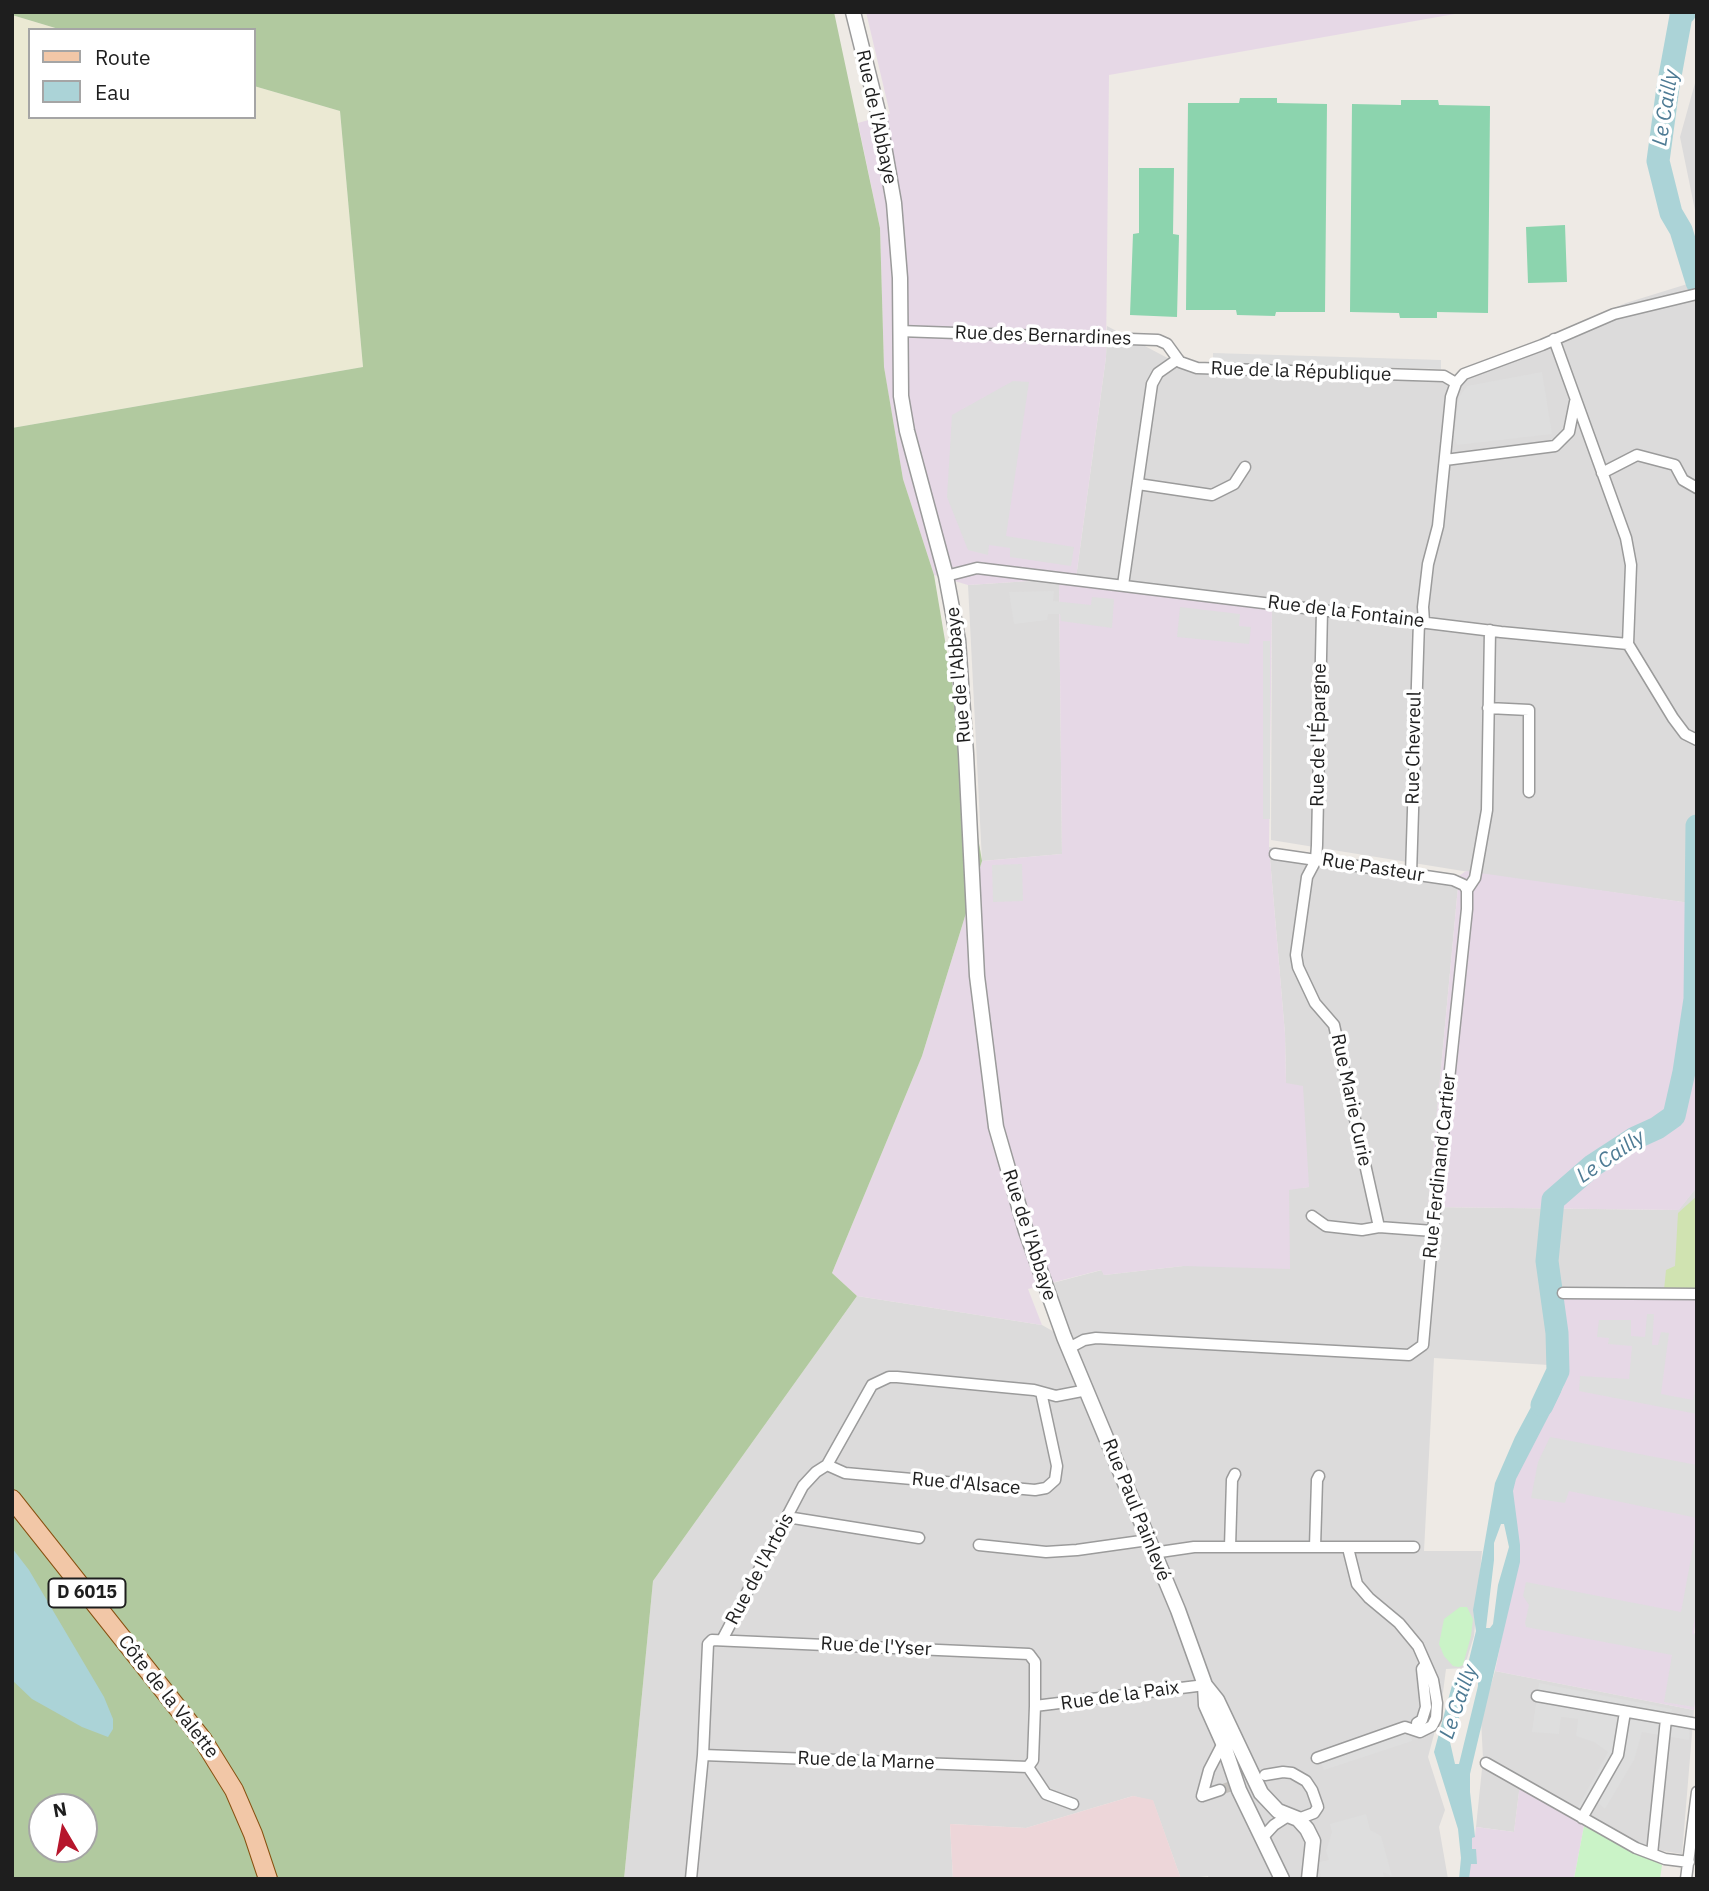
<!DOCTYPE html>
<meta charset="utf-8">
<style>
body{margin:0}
#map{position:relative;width:1709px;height:1891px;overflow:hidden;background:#eeeae5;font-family:"IBM Plex Sans",sans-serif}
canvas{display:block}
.frame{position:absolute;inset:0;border:14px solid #1e1e1e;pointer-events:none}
.legend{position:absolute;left:28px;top:28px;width:228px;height:91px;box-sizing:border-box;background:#fff;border:2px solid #a5a5a5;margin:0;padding:9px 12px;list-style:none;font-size:21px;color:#1e1e1e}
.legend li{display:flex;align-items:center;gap:14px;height:35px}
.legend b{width:35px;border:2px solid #a5a5a5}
.north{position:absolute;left:28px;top:1793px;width:70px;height:70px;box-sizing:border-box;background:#fff;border:2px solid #a5a5a5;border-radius:50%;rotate:350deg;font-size:19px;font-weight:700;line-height:28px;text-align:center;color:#1e1e1e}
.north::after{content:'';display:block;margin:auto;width:24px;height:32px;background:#b6162c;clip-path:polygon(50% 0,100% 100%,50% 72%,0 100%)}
</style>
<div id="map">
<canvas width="1709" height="1891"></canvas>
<div class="frame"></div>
<ul class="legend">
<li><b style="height:9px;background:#f2c7a7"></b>Route</li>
<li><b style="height:19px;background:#abd3d7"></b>Eau</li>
</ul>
<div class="north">N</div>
</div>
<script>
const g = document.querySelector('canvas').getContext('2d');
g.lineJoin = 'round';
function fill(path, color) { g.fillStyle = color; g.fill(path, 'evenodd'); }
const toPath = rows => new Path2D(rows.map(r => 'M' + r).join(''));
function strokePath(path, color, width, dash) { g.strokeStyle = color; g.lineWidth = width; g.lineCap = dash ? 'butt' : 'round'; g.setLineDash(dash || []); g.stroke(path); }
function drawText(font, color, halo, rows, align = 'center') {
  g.font = font + ' "IBM Plex Sans",sans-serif'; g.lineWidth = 7; g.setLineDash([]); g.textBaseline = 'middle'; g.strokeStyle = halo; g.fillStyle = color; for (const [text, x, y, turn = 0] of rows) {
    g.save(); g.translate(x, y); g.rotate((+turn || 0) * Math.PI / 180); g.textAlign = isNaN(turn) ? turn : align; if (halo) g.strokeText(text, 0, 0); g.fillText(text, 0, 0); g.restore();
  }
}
const residential = toPath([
 [1697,76,1697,220,1680,137],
 [1697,281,1697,904,1494,876,1271,840,1272,607,1059,584,1062,854,982,861,968,585,1076,578,1106,357,1107,326,1194,372,1442,382,1626,303],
 [1269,847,1459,876,1428,1207,1678,1210,1697,1187,1697,1299,1546,1296,1549,1365,1434,1358,1424,1551,1482,1551,1474,1636,1464,1668,1446,1669,1441,1708,1428,1757,1445,1810,1439,1827,1448,1879,1209,1879,1208,1876,1181,1879,1153,1801,1133,1796,1026,1828,950,1824,953,1879,624,1879,653,1581,857,1296,1042,1325,1063,1337,1045,1285,1102,1270,1104,1275,1183,1266,1289,1189,1309,1187,1286,1083,1285,1034],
 [1495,1671,1694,1710,1682,1854,1645,1848,1520,1784,1514,1832,1476,1827,1483,1759,1481,1719]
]);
const commercial = toPath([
 [1133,1796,1153,1800,1181,1879,953,1879,950,1824,1026,1828]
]);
const industrial = toPath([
 [866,12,1466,12,1109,75,1106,357,1076,578,968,585,934,575,903,479,884,368,880,228,858,123,890,114],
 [1059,584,1272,607,1269,847,1285,1034,1286,1083,1303,1086,1309,1187,1289,1190,1290,1269,1183,1266,1104,1275,1101,1270,1028,1289,1042,1325,857,1296,832,1273,922,1056,982,861,1062,854],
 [1466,871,1697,904,1697,1187,1679,1210,1428,1207,1459,876],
 [1559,1297,1697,1300,1697,1613,1694,1633,1697,1634,1697,1688,1694,1710,1495,1671,1519,1552,1511,1492,1516,1473,1564,1386,1566,1342],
 [1520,1784,1584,1826,1574,1879,1469,1879,1472,1838,1475,1836,1476,1827,1514,1832]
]);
const farmland = toPath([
 [12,15,62,30,30,30,30,117,254,117,254,86,340,111,363,367,12,428]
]);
const grass = toPath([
 [1697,1196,1697,1290,1664,1290,1666,1270,1675,1266,1678,1213]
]);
const forest = toPath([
 [12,12,834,12,880,228,884,367,903,479,934,575,982,861,922,1056,832,1273,857,1296,653,1581,624,1879,12,1879,12,428,363,367,340,111,254,86,254,30,62,30,12,15],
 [42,1807,84,1807,84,1849,42,1849]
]);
const park = toPath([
 [1460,1607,1467,1607,1473,1619,1471,1636,1463,1665,1459,1667,1453,1666,1444,1656,1439,1644,1444,1619],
 [1584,1826,1662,1865,1660,1879,1574,1879]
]);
const pitch = toPath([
 [1240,98,1277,98,1277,103,1327,104,1325,312,1276,312,1275,316,1237,315,1236,310,1186,310,1188,103,1239,103],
 [1401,100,1438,100,1439,105,1490,106,1488,313,1437,312,1437,318,1400,318,1399,313,1350,312,1352,104,1401,105],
 [1139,168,1174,168,1173,234,1179,235,1177,317,1130,315,1133,234,1139,233],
 [1565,225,1567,282,1528,283,1526,227]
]);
const parking = toPath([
 [1213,353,1441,360,1441,369,1213,363],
 [1542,372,1552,434,1457,445,1454,437,1459,397,1467,386],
 [1013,381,1029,382,1006,536,1074,547,1071,566,1010,557,1010,548,989,545,988,555,968,550,947,497,952,415],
 [1054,591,1053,601,1091,605,1092,597,1114,599,1112,628,1061,621,1060,614,1048,614,1047,620,1014,624,1009,592],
 [1180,607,1240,614,1239,626,1251,627,1249,644,1177,637],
 [1263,641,1270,641,1270,819,1263,819],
 [1022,864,1023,901,993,902,992,865],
 [1647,1314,1654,1314,1652,1345,1658,1345,1661,1332,1669,1333,1661,1394,1693,1400,1697,1382,1697,1414,1579,1391,1580,1376,1629,1379,1632,1346,1608,1344,1609,1338,1597,1337,1599,1320,1631,1320,1631,1336,1645,1337],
 [1550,1437,1697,1465,1697,1518,1569,1491,1565,1503,1531,1498,1538,1462],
 [1696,1531,1697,1605,1692,1634,1697,1635,1697,1683,1694,1707,1664,1702,1672,1655,1526,1627,1525,1623,1529,1605,1523,1596,1526,1582,1681,1612],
 [1539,1683,1672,1709,1670,1717,1690,1720,1689,1740,1642,1732,1634,1760,1605,1809,1592,1798,1583,1811,1577,1809,1608,1752,1594,1742,1576,1736,1578,1719,1561,1717,1559,1734,1532,1732],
 [1409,1731,1412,1741,1324,1770,1320,1760],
 [1366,1814,1370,1830,1381,1836,1392,1876,1383,1872,1384,1879,1321,1879,1319,1862,1329,1860,1326,1851,1332,1832,1330,1824]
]);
const water = toPath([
 [1546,1379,1563,1380,1561,1392,1516,1479,1513,1491,1520,1545,1520,1562,1470,1774,1470,1792,1475,1837,1472,1838,1472,1849,1476,1849,1477,1864,1471,1864,1469,1879,1459,1879,1461,1858,1458,1829,1434,1752,1454,1678,1468,1664,1476,1631,1473,1610,1495,1483,1515,1437],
 [1501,1524,1504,1524,1509,1547,1498,1585,1493,1624,1490,1628,1486,1628,1494,1560,1494,1543],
 [1478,1678,1478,1686,1459,1764,1455,1764,1450,1742,1471,1684],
 [12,1548,29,1570,104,1697,113,1719,113,1729,108,1737,82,1727,32,1699,12,1680]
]);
const river = toPath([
 [1685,12,1681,16,1668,87,1658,161,1671,213,1681,230,1697,282],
 [1542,1405,1558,1371,1557,1333,1547,1261,1553,1200,1592,1166,1635,1138,1657,1128,1674,1116,1684,1072,1695,999,1697,826]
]);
const minorTunnel = toPath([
 [1220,1790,1261,1776]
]);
const minor = toPath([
 [899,331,1158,340,1167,344,1180,362,1197,368,1444,376,1456,383],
 [1554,339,1626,538,1631,565,1628,644],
 [1445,460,1555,446,1569,432,1575,402],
 [1602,473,1637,455,1675,465,1683,480,1697,488],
 [1138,484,1212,495,1234,484,1245,467],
 [946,576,977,568,1501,632,1628,644,1673,718,1685,734,1697,740],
 [1123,585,1152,384,1158,373,1178,359],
 [1322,610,1317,845,1316,860,1307,877,1296,955,1298,967,1315,1003,1334,1025,1379,1227],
 [1424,622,1423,607,1428,564,1438,526,1451,397,1456,383,1464,374,1542,345,1614,314,1697,294],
 [1488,708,1529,710,1529,792],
 [1275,854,1453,880,1464,885,1467,890],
 [1411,874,1419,621],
 [1312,1216,1326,1226,1362,1230,1379,1227,1433,1231],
 [1563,1293,1697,1294],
 [1069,1348,1084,1340,1096,1338,1409,1355,1423,1345,1433,1231,1467,909,1467,890,1475,878,1487,810,1490,630],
 [827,1465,845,1473,1035,1490,1046,1488,1055,1480,1057,1466,1041,1392],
 [787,1517,919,1538],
 [979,1545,1046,1552,1077,1550,1148,1540],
 [1230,1547,1232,1480,1235,1474],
 [1315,1547,1317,1480,1319,1476],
 [1153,1553,1194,1547,1414,1547],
 [722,1640,803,1486,816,1472,827,1465,872,1385,889,1377,897,1377,1034,1390,1056,1396,1087,1390],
 [1537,1696,1697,1724],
 [1035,1706,1205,1685],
 [1417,1723,1422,1720,1426,1707,1422,1669,1425,1665],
 [703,1755,1028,1767],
 [1317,1758,1405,1727,1420,1732,1432,1726,1436,1718,1437,1703,1433,1680,1418,1646,1399,1623,1369,1598,1357,1584,1348,1548],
 [1486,1763,1636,1848,1665,1859,1689,1862],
 [1028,1767,1046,1794,1073,1804],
 [1265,1775,1283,1772,1292,1773,1306,1781,1312,1790,1318,1807,1314,1813,1298,1819],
 [1202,1796,1209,1770,1223,1743],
 [1202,1796,1220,1790],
 [1582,1818,1618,1755,1625,1712],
 [1262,1838,1274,1825,1288,1816],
 [1652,1854,1666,1719],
 [691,1879,703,1755,708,1644,712,1640,1029,1654,1035,1662,1035,1706,1033,1760,1028,1767],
 [1686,1879,1697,1792]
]);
const tertiary = toPath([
 [853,12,878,112,894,203,900,278,901,396,907,431,946,576,958,640,966,754,977,976,996,1127,1026,1231,1064,1337,1178,1610,1205,1685,1206,1705,1223,1743,1239,1790,1282,1879],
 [1205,1685,1217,1700,1261,1793,1278,1811,1298,1819,1307,1829,1313,1841,1309,1879]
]);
const primary = toPath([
 [12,1499,203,1740,234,1790,253,1834,268,1879]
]);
const shields = [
 [87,1593,77]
];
const shieldNames = [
 ["D 6015",87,1593]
];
const streetNames = [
 ["Rue de l'Abbaye",876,117,78],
 ["Rue des Bernardines",1043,336,2],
 ["Rue de la République",1301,372,2],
 ["Rue de la Fontaine",1346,612,7],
 ["Rue de l'Abbaye",959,675,-95],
 ["Rue de l'Épargne",1319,735,-89],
 ["Rue Chevreul",1414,748,-89],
 ["Rue Pasteur",1373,868,9],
 ["Rue Marie Curie",1351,1100,78],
 ["Rue Ferdinand Cartier",1440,1166,-84],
 ["Rue de l'Abbaye",1029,1235,72],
 ["Rue d'Alsace",966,1484,5],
 ["Rue Paul Painlevé",1136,1510,68],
 ["Rue de l'Artois",760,1569,-62],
 ["Rue de l'Yser",876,1647,3],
 ["Rue de la Paix",1120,1696,-8],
 ["Côte de la Valette",168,1697,52],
 ["Rue de la Marne",866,1761,2]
];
const waterNames = [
 ["Le Cailly",1666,108,-81],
 ["Le Cailly",1611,1157,-34],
 ["Le Cailly",1459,1702,-71]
];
fill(residential, '#dcdbdb');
fill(commercial, '#edd6d9');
fill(industrial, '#e6d8e6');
fill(farmland, '#ebe9d3');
fill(grass, '#d0e3b1');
fill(forest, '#b1c99f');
fill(park, '#caf3c7');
fill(pitch, '#8cd4ae');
fill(parking, '#dedede');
fill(water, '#abd3d7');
strokePath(river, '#abd3d7', 23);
strokePath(minorTunnel, '#c4c1bd', 10, [10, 5]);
strokePath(minor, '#9b9b9b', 13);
strokePath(tertiary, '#9b9b9b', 17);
strokePath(primary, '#885010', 20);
strokePath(minor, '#fff', 10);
strokePath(tertiary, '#fff', 14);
strokePath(primary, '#f2c7a7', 18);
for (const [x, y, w] of shields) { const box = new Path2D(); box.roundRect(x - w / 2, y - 14.5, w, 29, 5); g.fillStyle = '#fff'; g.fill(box); strokePath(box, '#1e1e1e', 2); }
drawText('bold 18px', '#1e1e1e', null, shieldNames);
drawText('19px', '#1e1e1e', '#fff', streetNames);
drawText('italic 21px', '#4e7b94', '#fff', waterNames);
</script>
